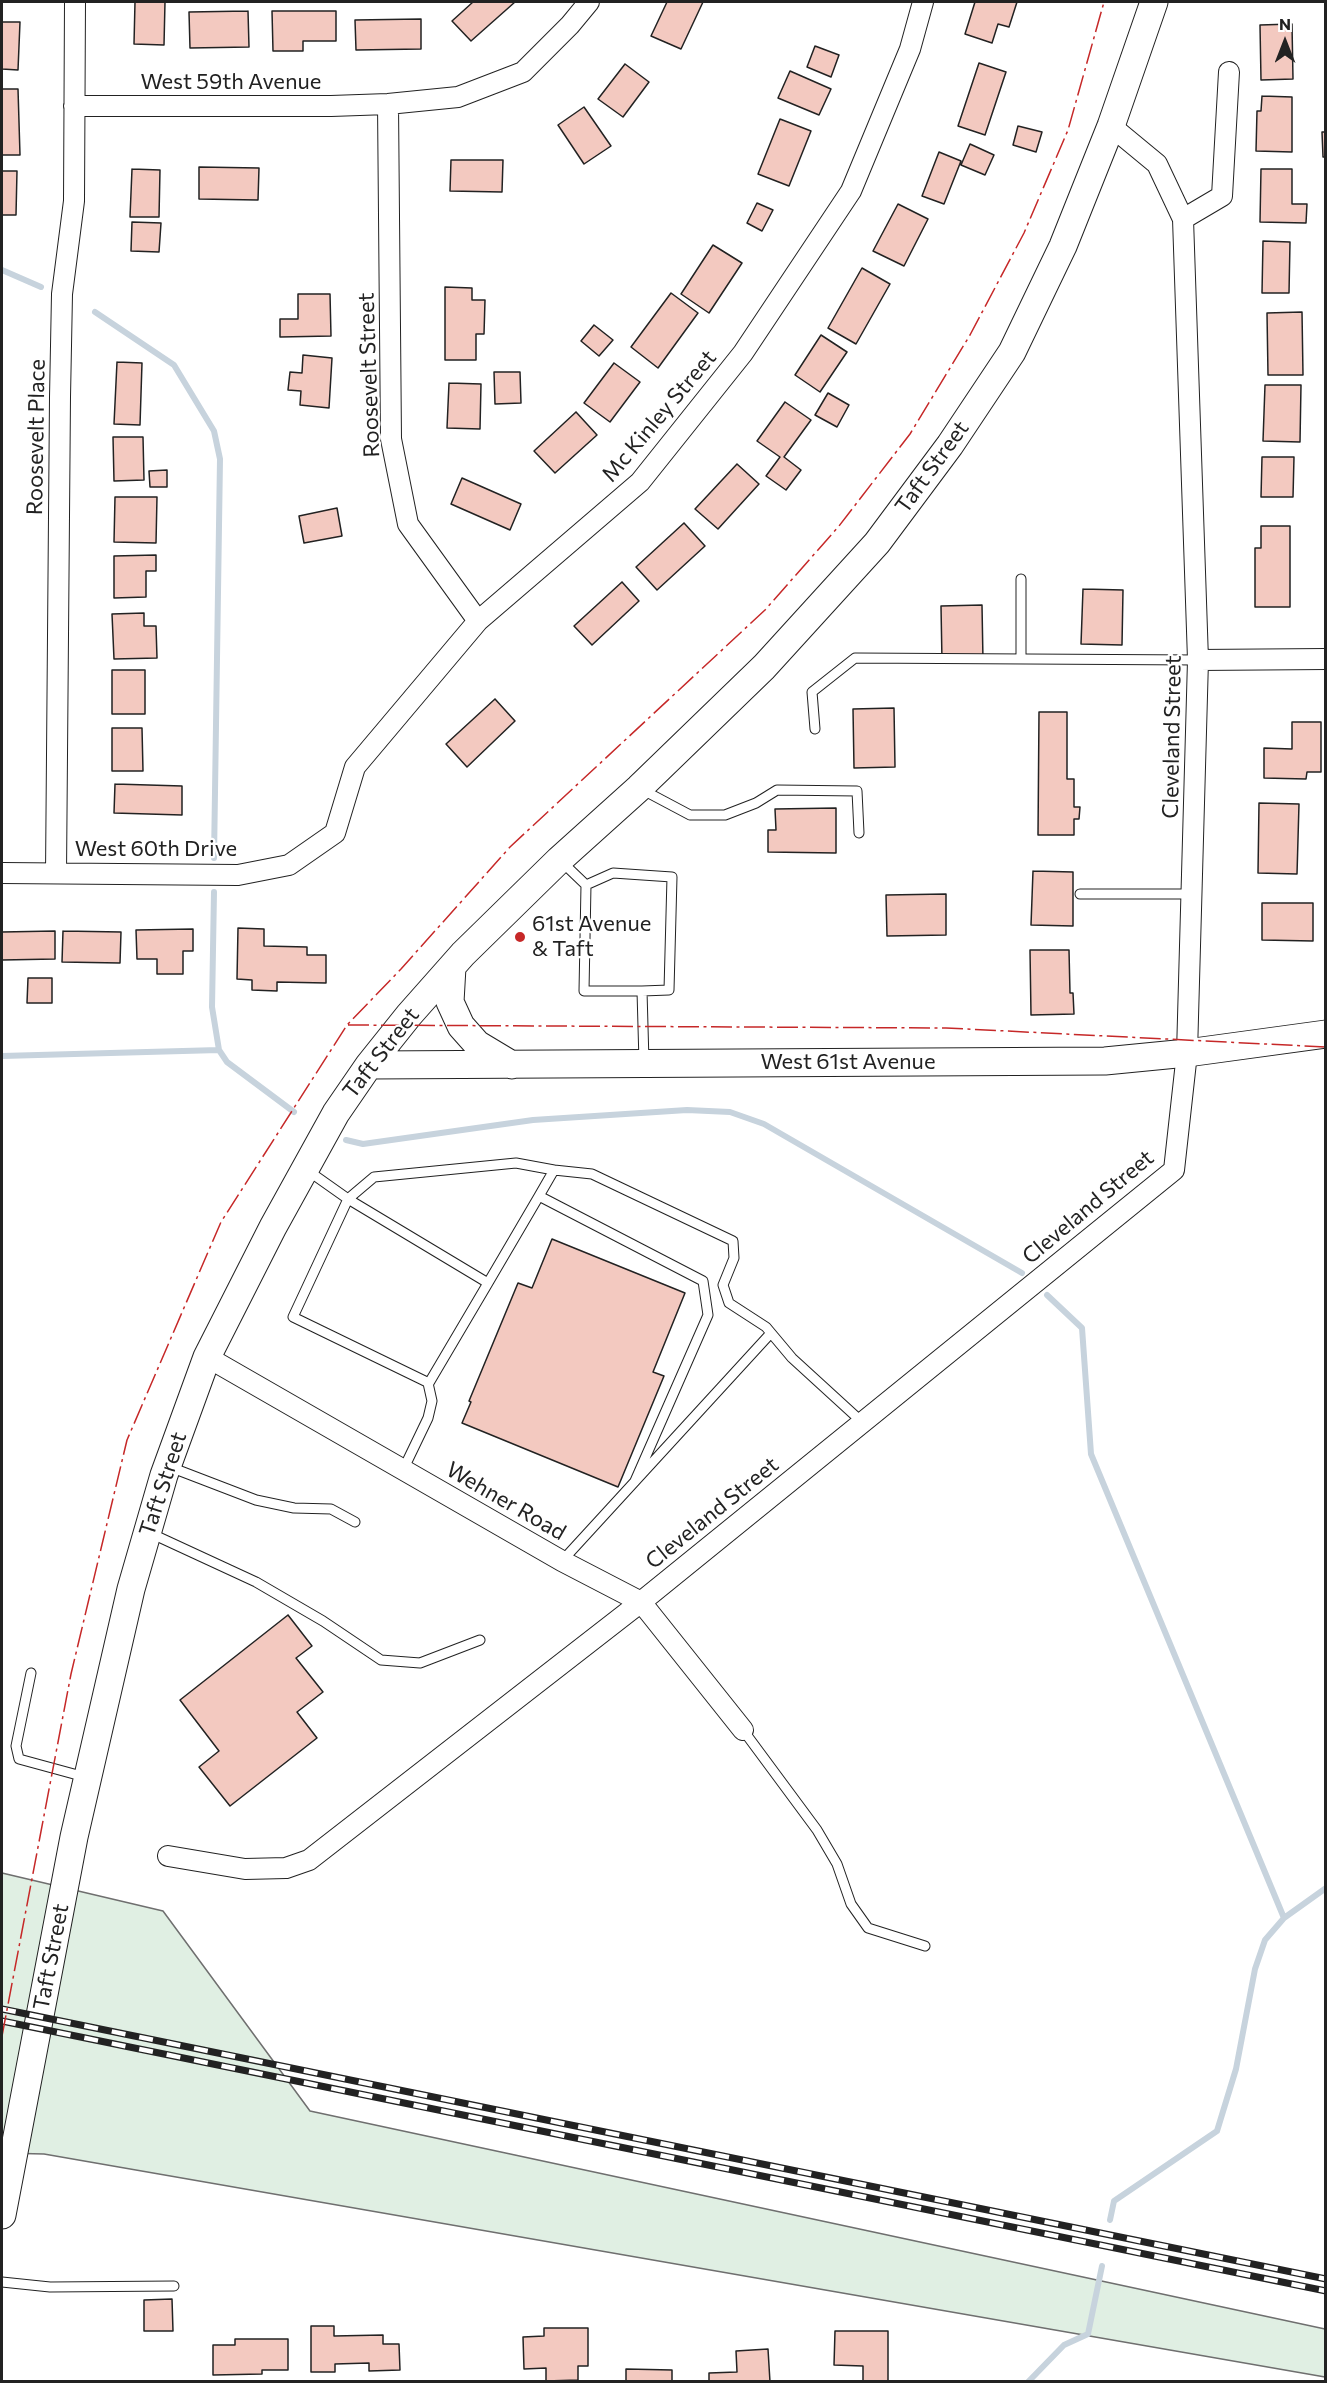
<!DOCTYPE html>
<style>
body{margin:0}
#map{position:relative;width:1327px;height:2383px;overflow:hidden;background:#fff;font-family:Commissioner,sans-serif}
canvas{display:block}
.frame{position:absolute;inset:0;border:3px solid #222;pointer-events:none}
.north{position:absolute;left:1255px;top:12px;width:60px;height:60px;-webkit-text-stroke:4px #fff;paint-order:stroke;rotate:0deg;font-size:16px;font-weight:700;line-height:24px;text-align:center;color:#222}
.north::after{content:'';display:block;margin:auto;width:21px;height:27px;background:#222;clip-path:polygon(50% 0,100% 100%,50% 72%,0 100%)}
</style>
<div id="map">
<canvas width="1327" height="2383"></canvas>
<div class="frame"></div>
<div class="north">N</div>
</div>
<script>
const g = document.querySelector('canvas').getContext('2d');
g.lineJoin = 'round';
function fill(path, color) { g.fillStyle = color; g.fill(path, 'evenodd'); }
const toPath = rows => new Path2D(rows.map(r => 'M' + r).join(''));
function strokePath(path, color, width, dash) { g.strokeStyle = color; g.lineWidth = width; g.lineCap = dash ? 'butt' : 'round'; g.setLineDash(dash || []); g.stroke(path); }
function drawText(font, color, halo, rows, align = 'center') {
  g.font = font + ' Commissioner,sans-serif'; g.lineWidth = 4.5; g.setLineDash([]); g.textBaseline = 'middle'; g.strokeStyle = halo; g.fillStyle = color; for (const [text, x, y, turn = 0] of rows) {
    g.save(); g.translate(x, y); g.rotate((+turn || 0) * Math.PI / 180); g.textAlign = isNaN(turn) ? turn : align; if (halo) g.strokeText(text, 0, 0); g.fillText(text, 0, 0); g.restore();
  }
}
const green = toPath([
 [2,1873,163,1911,310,2111,1325,2329,1325,2377,44,2154,2,2153,2,1873]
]);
const stream = toPath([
 [2,270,41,287],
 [95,312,174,365,214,431,220,459,214,858],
 [214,892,212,1007,219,1050,227,1062,294,1112],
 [2,1056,219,1050],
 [346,1140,363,1144,533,1120,687,1110,730,1112,764,1124,1022,1273],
 [1047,1295,1082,1328,1091,1454,1284,1918],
 [1110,2220,1114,2201,1217,2131,1236,2069,1255,1969,1265,1940,1284,1918,1326,1888],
 [1028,2382,1064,2345,1088,2334,1102,2266]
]);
const building = toPath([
 [135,2,165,2,164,45,134,44,135,2],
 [473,2,515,2,471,41,452,21,473,2],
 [667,2,703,2,681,49,651,36,667,2],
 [975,2,1017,2,1009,27,998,24,992,43,965,34,975,2],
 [248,11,249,47,190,48,189,12,248,11],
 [272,11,336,11,336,41,303,41,303,51,273,51,272,11],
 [421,19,421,49,356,50,355,20,421,19],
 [2,22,20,22,18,70,2,69,2,22],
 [1292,24,1293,79,1261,80,1260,25,1292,24],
 [815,46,839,55,831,77,807,67,815,46],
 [979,63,1006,72,985,135,958,126,979,63],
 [625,64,649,82,623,117,598,99,625,64],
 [790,71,831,89,819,115,778,98,790,71],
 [2,89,18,89,20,155,2,155,2,89],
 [1262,96,1292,97,1292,152,1256,151,1257,111,1261,111,1262,96],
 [584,107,611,146,584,164,558,125,584,107],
 [780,119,811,131,789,186,758,174,780,119],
 [1018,126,1042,132,1036,152,1013,145,1018,126],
 [1322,132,1326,132,1326,157,1323,157,1322,132],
 [970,144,994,155,985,175,961,165,970,144],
 [939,152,961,161,944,204,922,196,939,152],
 [451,160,503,160,502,192,450,191,451,160],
 [199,167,259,168,258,200,199,199,199,167],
 [132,169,160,170,159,217,130,217,132,169],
 [1261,169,1292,169,1292,204,1307,204,1306,223,1260,222,1261,169],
 [2,171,17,171,16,215,2,215,2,171],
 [757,203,773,210,762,231,747,223,757,203],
 [898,204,928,219,904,266,873,251,898,204],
 [132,222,161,223,159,252,131,251,132,222],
 [1263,241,1290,242,1289,293,1262,293,1263,241],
 [713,245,742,263,709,313,681,294,713,245],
 [862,268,890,284,856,344,828,328,862,268],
 [445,287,472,288,472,300,485,300,484,334,476,334,476,360,445,360,445,287],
 [671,293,698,313,658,368,631,347,671,293],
 [298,294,330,294,331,336,280,337,280,319,298,319,298,294],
 [1302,312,1303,375,1268,375,1267,313,1302,312],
 [594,325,613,340,599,356,581,341,594,325],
 [821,335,847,352,820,392,795,375,821,335],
 [303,355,332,358,329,408,300,405,301,391,288,390,290,372,302,373,303,355],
 [117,362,142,363,140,425,114,424,117,362],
 [614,363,640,382,610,422,584,403,614,363],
 [494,372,520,372,521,403,495,404,494,372],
 [449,383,481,384,480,429,447,428,449,383],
 [1265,385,1301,385,1300,442,1263,441,1265,385],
 [828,393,849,405,837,427,815,415,828,393],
 [785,402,811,420,784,457,801,470,786,490,766,476,780,457,757,441,785,402],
 [576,412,597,435,555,473,534,451,576,412],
 [113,437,143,437,144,480,114,481,113,437],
 [1262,457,1294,457,1293,497,1261,497,1262,457],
 [737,464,759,484,718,529,695,509,737,464],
 [167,470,167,487,150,487,149,471,167,470],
 [462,478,521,504,510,530,451,504,462,478],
 [115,497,157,497,156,543,114,542,115,497],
 [337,508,342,536,304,543,299,516,337,508],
 [684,523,705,546,657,590,636,567,684,523],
 [1261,526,1290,526,1290,607,1255,607,1255,548,1261,548,1261,526],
 [156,555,156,571,146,571,146,597,114,598,114,556,156,555],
 [622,582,639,601,592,645,574,626,622,582],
 [1083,589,1123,590,1122,645,1081,644,1083,589],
 [982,605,983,661,942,662,941,606,982,605],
 [144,613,144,626,156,626,157,658,114,659,112,614,144,613],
 [112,670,145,670,145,714,112,714,112,670],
 [495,699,515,721,467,767,446,744,495,699],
 [894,708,895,767,854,768,853,709,894,708],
 [1039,712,1067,712,1067,779,1074,779,1074,807,1080,807,1079,819,1074,819,1074,835,1038,835,1039,712],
 [1292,722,1321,722,1321,772,1307,772,1306,779,1264,778,1264,748,1292,749,1292,722],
 [112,728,142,728,143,771,112,771,112,728],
 [115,784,182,786,182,815,114,813,115,784],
 [1259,803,1299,804,1297,874,1258,873,1259,803],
 [836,808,836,853,768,852,768,830,776,830,775,809,836,808],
 [1033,871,1073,872,1073,926,1031,925,1033,871],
 [946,894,946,935,887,936,886,895,946,894],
 [1262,903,1313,903,1313,941,1262,940,1262,903],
 [238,928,264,929,264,946,307,947,307,955,326,955,326,983,277,982,277,991,252,990,252,980,237,979,238,928],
 [193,929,193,951,183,951,183,974,157,974,157,959,137,959,136,930,193,929],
 [55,931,55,959,2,960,2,932,55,931],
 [63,931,121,932,120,963,62,962,63,931],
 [1030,950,1069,950,1070,993,1073,993,1074,1014,1031,1015,1030,950],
 [28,978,52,978,52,1003,27,1003,28,978],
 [552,1239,685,1293,653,1372,664,1376,618,1487,462,1423,471,1402,469,1401,518,1283,532,1288,552,1239],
 [288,1615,312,1646,296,1658,323,1692,297,1712,317,1738,230,1806,199,1767,219,1751,180,1700,288,1615],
 [172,2299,173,2331,144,2331,144,2300,172,2299],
 [311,2326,334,2326,334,2336,383,2335,383,2344,399,2344,400,2370,369,2371,369,2363,335,2364,335,2372,311,2372,311,2326],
 [544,2328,588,2328,588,2366,578,2366,578,2380,546,2381,546,2368,524,2369,523,2337,544,2336,544,2328],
 [835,2331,888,2331,888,2382,863,2382,863,2366,834,2365,835,2331],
 [235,2339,288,2339,288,2370,262,2370,262,2374,213,2375,213,2345,235,2345,235,2339],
 [768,2349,770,2382,709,2382,709,2373,737,2372,736,2351,768,2349],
 [626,2369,672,2370,672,2382,626,2382,626,2369]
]);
const lane = toPath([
 [1021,579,1021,659],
 [815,729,812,692,855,658,1198,660],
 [641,789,690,815,725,815,756,803,777,790,857,791,859,833],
 [562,862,586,885,584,991,642,991,644,1062],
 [586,885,613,873,672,877,669,990,642,991],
 [1080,894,1192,894],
 [307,1170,348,1199,293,1317,429,1383,488,1283,539,1196,554,1170,516,1163,374,1177,348,1199,488,1283],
 [554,1170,592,1174,733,1241,734,1258,723,1285,729,1303,766,1327,792,1358,862,1422],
 [539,1196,703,1281,708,1315,635,1481],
 [170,1467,256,1500,294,1508,331,1509,355,1522],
 [403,1470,428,1418,432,1401,428,1383],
 [150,1533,256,1582,323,1621,381,1660,420,1663,480,1640],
 [562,1561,771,1333],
 [31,1673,16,1746,19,1759,85,1777],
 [743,1730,817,1830,837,1864,851,1904,868,1928,925,1946],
 [2,2282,50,2287,174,2286]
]);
const street = toPath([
 [388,104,391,439,408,524,478,621],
 [74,106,331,106,388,104,458,97,523,72,570,25,589,2],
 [1183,219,1222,196,1229,72],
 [1198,660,1326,659],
 [2,873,238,875,289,865,335,833,355,767,478,621,640,482,743,353,851,191,910,49,923,2],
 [56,873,60,397,62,294,74,201,75,2],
 [207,1357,562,1561,641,1602,743,1730],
 [168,1856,245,1869,286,1868,309,1860,641,1602,1174,1170,1187,1053,1198,660,1183,219,1157,164,1111,126]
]);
const secondary = toPath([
 [452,967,450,1002,461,1026,477,1044,512,1065],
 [369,1065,1105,1061,1187,1053,1326,1034],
 [2,2215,74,1837,131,1589,164,1475,207,1357,273,1227,336,1113,369,1065,409,1015,463,954,559,860,639,788,764,667,877,543,950,445,1012,352,1063,246,1111,126,1154,2]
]);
const rail = toPath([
 [2,2009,1326,2279],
 [2,2021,1326,2291]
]);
const power = toPath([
 [348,1025,946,1028,1326,1047],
 [2,2036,71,1674,127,1440,221,1222,347,1025,401,969,510,847,765,610,839,526,910,434,970,335,1024,233,1068,130,1104,2]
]);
const markers = [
 [520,937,6,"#c62828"]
];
const streetNames = [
 ["West 59th Avenue",231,82],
 ["Roosevelt Street",369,375,-92],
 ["Mc Kinley Street",659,416,-50],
 ["Roosevelt Place",36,437,-89],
 ["Taft Street",932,467,-54],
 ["Cleveland Street",1172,737,-89],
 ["West 60th Drive",156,849],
 ["Taft Street",381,1053,-52],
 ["West 61st Avenue",848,1062],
 ["Cleveland Street",1088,1207,-40],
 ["Taft Street",163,1484,-72],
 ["Wehner Road",506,1501,30],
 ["Cleveland Street",712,1513,-39],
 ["Taft Street",51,1957,-79]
];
const poiNames = [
 ["61st Avenue",532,924],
 ["& Taft",532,949]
];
fill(green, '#e0efe3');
strokePath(green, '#6f6f6f', 1.5);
strokePath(stream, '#c7d3dd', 6);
fill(building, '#f3c9c0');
strokePath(building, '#222', 1.5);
strokePath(lane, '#222', 11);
strokePath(street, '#222', 22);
strokePath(secondary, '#222', 29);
strokePath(lane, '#fff', 9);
strokePath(street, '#fff', 20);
strokePath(secondary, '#fff', 27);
strokePath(rail, '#222', 7);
strokePath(rail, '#fff', 4.5, [14]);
strokePath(power, '#c62828', 1.5, [21, 4.5, 3, 4.5]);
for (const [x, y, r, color] of markers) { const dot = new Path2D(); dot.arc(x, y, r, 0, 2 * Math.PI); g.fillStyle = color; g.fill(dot); strokePath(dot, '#fff', 2); }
drawText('22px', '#222', '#fff', streetNames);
drawText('22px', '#222', '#fff', poiNames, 'left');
</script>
